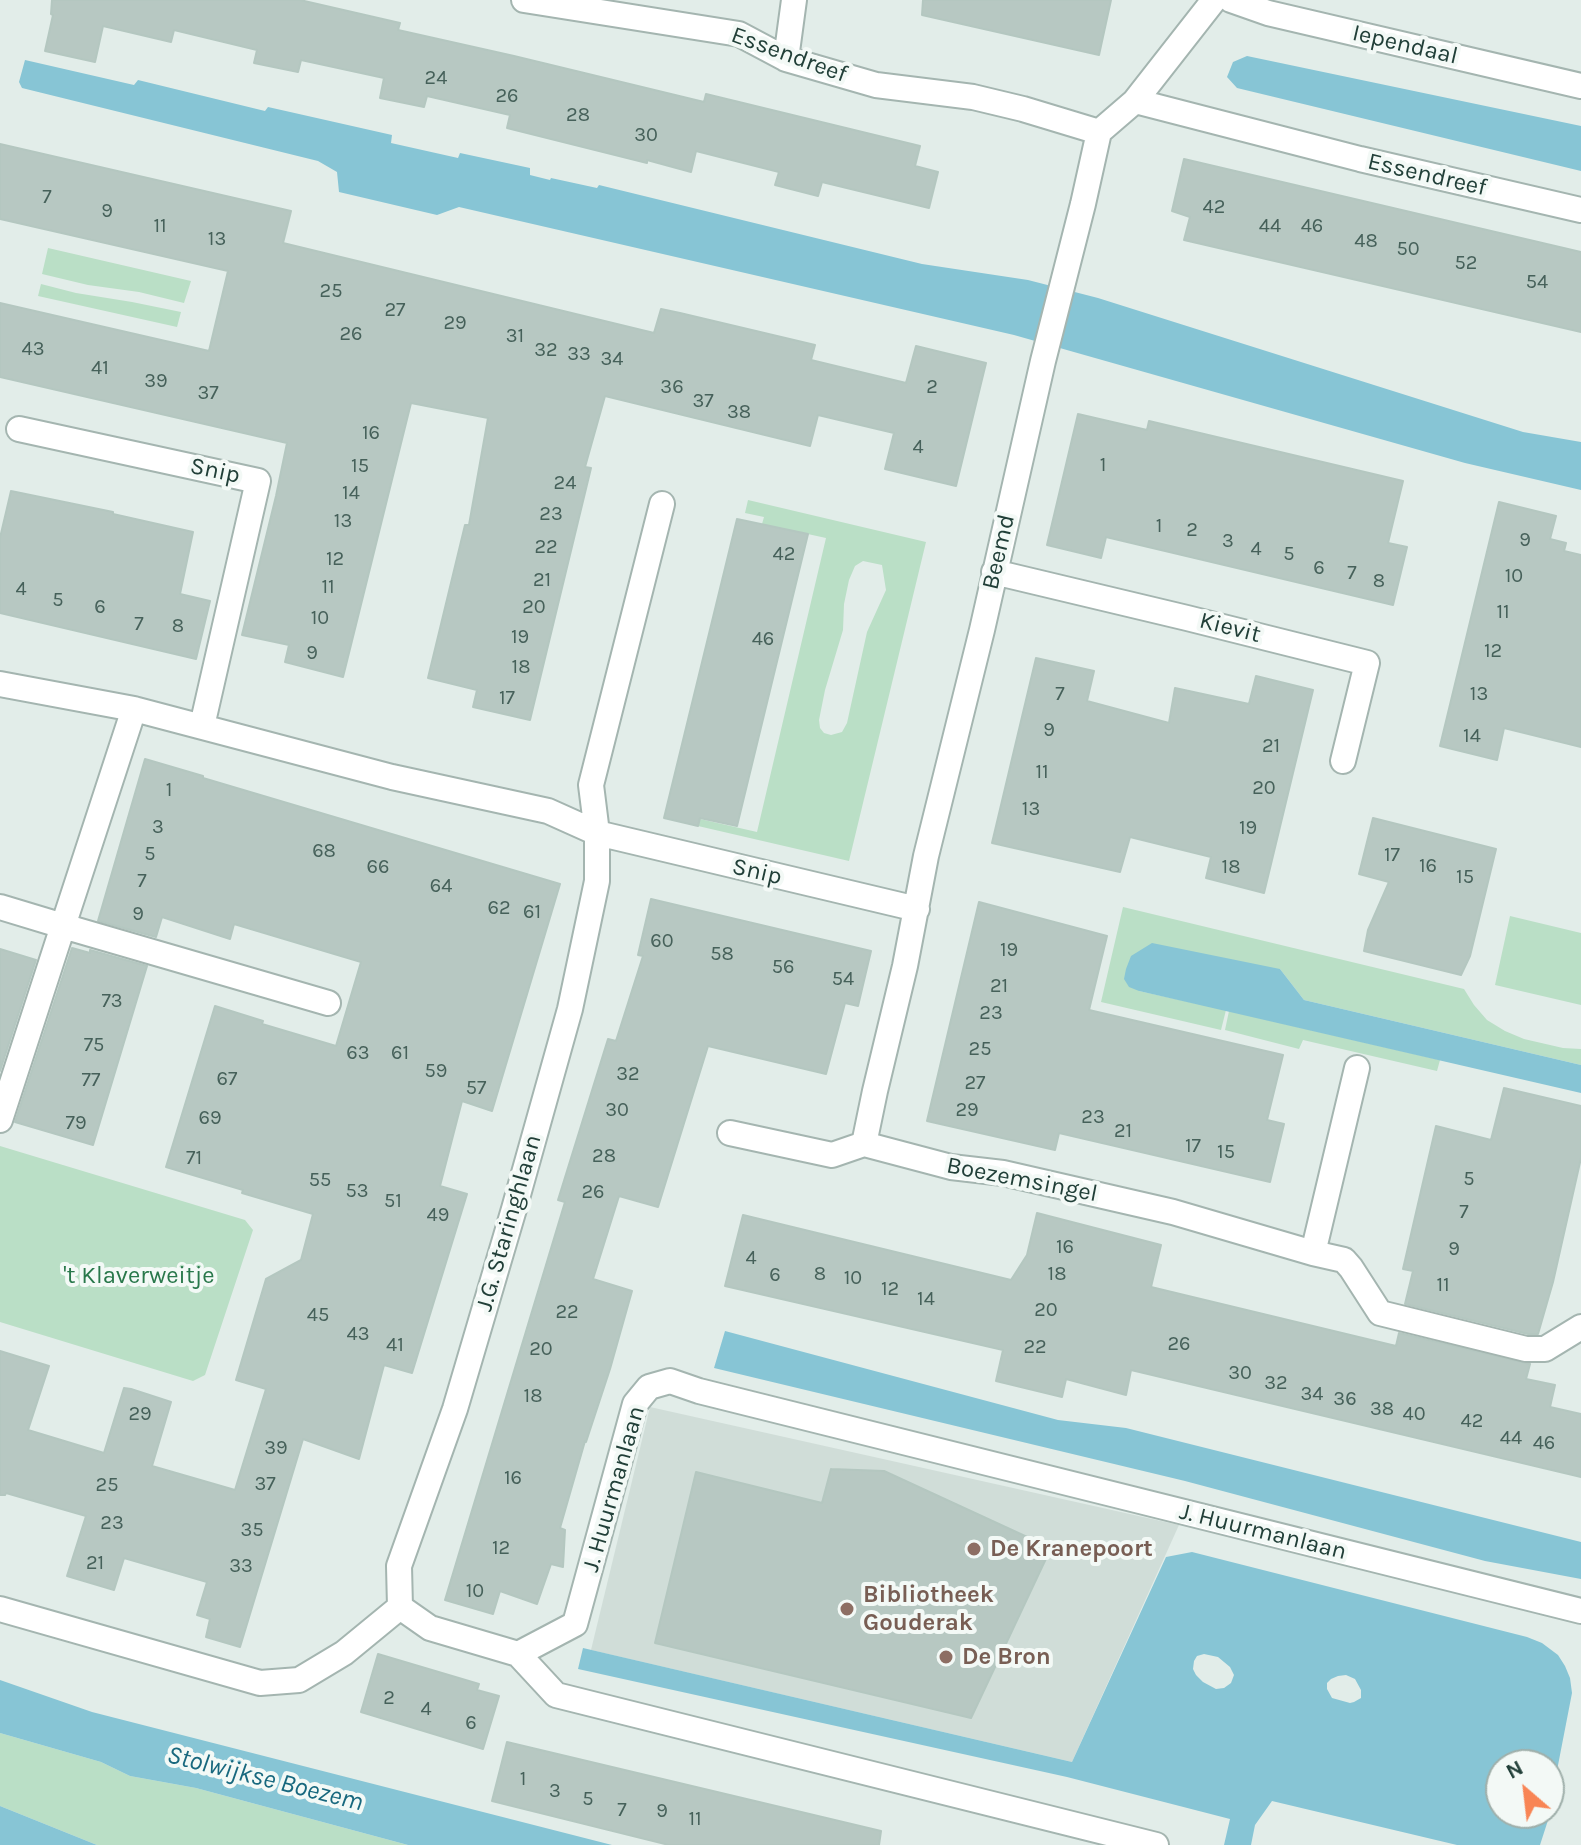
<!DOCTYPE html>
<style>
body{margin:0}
#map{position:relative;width:1581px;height:1845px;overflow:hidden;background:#e2ede9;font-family:Karla,sans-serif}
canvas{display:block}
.north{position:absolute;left:1485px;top:1749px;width:80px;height:80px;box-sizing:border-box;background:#f3f9f6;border:2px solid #9fafaa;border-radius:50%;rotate:332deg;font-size:22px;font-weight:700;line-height:32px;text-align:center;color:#213f38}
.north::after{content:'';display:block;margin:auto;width:28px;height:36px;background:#f88555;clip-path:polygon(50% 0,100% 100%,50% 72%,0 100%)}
</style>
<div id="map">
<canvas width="1581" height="1845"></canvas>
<div class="north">N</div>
</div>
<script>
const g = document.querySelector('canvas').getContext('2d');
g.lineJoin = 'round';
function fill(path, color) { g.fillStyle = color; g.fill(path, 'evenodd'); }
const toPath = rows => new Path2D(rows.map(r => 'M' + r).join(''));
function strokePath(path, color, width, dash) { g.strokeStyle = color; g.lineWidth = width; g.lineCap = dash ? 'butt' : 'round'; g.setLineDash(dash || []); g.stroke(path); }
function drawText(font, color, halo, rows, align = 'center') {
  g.font = font + ' Karla,sans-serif'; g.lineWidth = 8; g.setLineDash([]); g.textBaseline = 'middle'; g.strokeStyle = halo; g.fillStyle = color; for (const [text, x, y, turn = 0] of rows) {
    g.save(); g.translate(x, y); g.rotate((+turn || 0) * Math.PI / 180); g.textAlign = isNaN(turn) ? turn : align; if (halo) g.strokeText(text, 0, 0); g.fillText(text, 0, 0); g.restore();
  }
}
const built = toPath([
 [650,1407,1179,1525,1072,1762,591,1650]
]);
const green = toPath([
 [48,248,191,281,184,303,139,292,88,285,42,274],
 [41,284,76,293,132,302,181,312,177,327,38,296],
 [748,500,926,542,849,861,698,826,700,819,757,832,826,538,762,524,764,517,745,513],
 [863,561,882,565,886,590,867,632,847,723,842,732,831,735,824,733,820,728,819,720,825,690,843,630,844,604,849,580,855,566],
 [1123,907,1464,989,1474,1005,1487,1020,1505,1031,1524,1039,1563,1048,1581,1049,1581,1065,1304,1000,1280,969,1139,991,1226,1010,1221,1030,1101,1002],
 [1510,916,1581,933,1581,1005,1495,985],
 [1229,1011,1440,1060,1437,1071,1303,1040,1299,1049,1225,1030],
 [0,1146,245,1220,253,1230,205,1375,193,1381,0,1322],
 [0,1733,101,1762,130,1776,196,1788,408,1845,97,1845,0,1806]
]);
const water = toPath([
 [1247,56,1581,126,1581,171,1237,88,1227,77,1233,62],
 [25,60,134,85,138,80,265,111,268,107,392,135,391,143,458,158,460,153,530,168,530,175,550,180,551,178,597,188,599,185,922,264,1028,280,1098,298,1523,432,1581,442,1581,490,1465,463,1014,335,459,207,437,215,339,192,337,172,318,161,22,88,19,82],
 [1152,943,1280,969,1304,1000,1581,1065,1581,1093,1139,991,1129,987,1124,979,1126,969,1131,956],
 [725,1331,1058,1420,1126,1428,1581,1542,1581,1579,1485,1561,1185,1481,714,1368],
 [1192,1552,1527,1637,1542,1643,1558,1655,1565,1666,1570,1678,1572,1693,1553,1791,1550,1814,1540,1845,1457,1845,1272,1801,1255,1825,1251,1845,1224,1845,1230,1819,1067,1777,578,1669,583,1648,1072,1762,1166,1557],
 [1204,1654,1218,1657,1230,1667,1234,1675,1231,1683,1224,1688,1216,1689,1203,1682,1196,1675,1193,1669,1194,1661,1197,1656],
 [1346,1675,1355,1679,1361,1690,1361,1698,1354,1702,1350,1703,1332,1698,1327,1689,1327,1683,1331,1679,1338,1676],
 [1501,1765,1549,1765,1549,1813,1501,1813],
 [0,1680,92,1712,612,1845,408,1845,196,1788,130,1776,101,1762,0,1733],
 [0,1806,97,1845,0,1845]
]);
const building = toPath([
 [52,0,300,0,400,23,398,30,514,56,704,102,706,94,920,146,915,166,938,172,929,208,822,182,818,196,775,185,779,172,696,151,691,172,647,160,647,163,507,128,510,115,427,96,424,107,380,98,384,78,301,60,298,72,254,63,257,50,174,30,171,42,103,26,95,62,45,51,53,15,51,14,52,0],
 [923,0,1111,0,1099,55,922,15,923,0],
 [0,144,291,211,283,243,654,333,661,309,680,313,815,345,811,360,906,383,916,346,986,363,956,486,885,469,894,433,818,415,810,446,605,396,585,467,591,468,530,720,473,707,477,690,428,678,465,525,469,525,488,418,411,403,343,677,285,662,289,645,242,635,276,496,287,443,0,377,0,303,209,351,228,271,0,219,0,144],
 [1184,159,1581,252,1581,332,1184,240,1190,217,1172,211,1184,159],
 [1078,414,1147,430,1149,421,1403,481,1388,543,1407,547,1393,605,1106,537,1101,558,1047,545,1078,414],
 [11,491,113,512,113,514,193,532,180,594,210,601,196,659,0,613,0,538,11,491],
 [1499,502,1556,516,1550,539,1566,543,1564,551,1581,555,1581,747,1504,728,1497,760,1440,746,1499,502],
 [737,519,808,534,737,826,700,818,698,826,664,818,737,519],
 [1036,658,1094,671,1087,701,1169,723,1175,688,1249,704,1256,676,1313,690,1264,893,1206,878,1211,857,1130,837,1120,872,992,843,1036,658],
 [145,759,203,776,203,778,560,884,492,1111,462,1101,440,1186,467,1194,412,1373,384,1365,359,1459,303,1439,240,1647,206,1637,210,1619,197,1615,207,1582,124,1558,114,1590,67,1576,86,1516,6,1493,5,1495,0,1495,0,1351,49,1366,28,1430,104,1453,124,1388,131,1389,171,1402,152,1466,235,1490,266,1389,236,1380,266,1279,301,1260,313,1214,242,1193,243,1190,166,1167,215,1006,263,1021,262,1024,336,1046,361,962,234,924,230,939,162,917,156,937,98,921,145,759],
 [1373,818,1496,849,1470,956,1461,975,1364,951,1368,930,1389,882,1359,874,1373,818],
 [651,899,871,951,858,1006,845,1003,826,1074,708,1046,658,1207,619,1196,593,1279,632,1291,610,1369,586,1442,585,1441,560,1528,565,1530,563,1567,551,1564,537,1604,500,1591,493,1614,445,1600,565,1202,558,1200,608,1039,616,1041,643,956,638,955,651,899],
 [979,902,1107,936,1089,1010,1283,1055,1267,1120,1284,1124,1270,1182,1059,1133,1055,1150,927,1121,979,902],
 [72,948,90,953,90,950,147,966,93,1145,15,1122,72,948],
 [0,949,36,960,0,1071,0,949],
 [1504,1088,1581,1106,1581,1158,1553,1282,1538,1334,1528,1334,1405,1304,1413,1271,1403,1269,1436,1126,1491,1140,1504,1088],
 [1037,1213,1161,1245,1151,1287,1396,1346,1399,1333,1530,1364,1526,1379,1555,1385,1550,1407,1581,1414,1581,1477,1131,1370,1126,1395,1066,1379,1062,1397,996,1381,1003,1350,725,1286,743,1215,1011,1280,1027,1255,1037,1213],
 [831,1469,884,1471,1051,1548,971,1718,655,1643,696,1472,822,1503,831,1469],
 [378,1654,479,1684,477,1690,499,1696,483,1749,361,1712,378,1654],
 [507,1742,881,1831,879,1845,669,1845,492,1801,507,1742]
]);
const minor = toPath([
 [524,0,739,34,786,59,876,85,973,97,1023,109,1099,132],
 [1231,0,1268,13,1581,86],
 [786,59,794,0],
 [1135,101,1360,159,1581,210],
 [19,429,258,481,202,726],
 [994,572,1187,618,1367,663,1343,761],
 [0,684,134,709,392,777,548,811,597,833,917,909],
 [0,907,63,926,134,709],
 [0,1120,63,926,328,1003],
 [730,1133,832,1155,864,1144,951,1167,1003,1173,1173,1212,1313,1253,1344,1260,1351,1268,1380,1313,1526,1349,1545,1349,1581,1327],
 [864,1144,875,1091,905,966,926,856,982,630,1043,361,1083,204,1099,132,1135,101,1214,0],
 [1313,1253,1357,1068],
 [400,1607,430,1628,518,1654],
 [0,1609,260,1683,299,1680,344,1653,400,1607,399,1566,455,1409,514,1209,570,1009,597,881,597,833,591,785,662,504],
 [518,1654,575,1624,635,1404,649,1387,670,1381,699,1391,1581,1611],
 [518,1654,556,1695,1156,1845]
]);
const markers = [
 [974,1549,8,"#8d6e63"],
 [847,1609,8,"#8d6e63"],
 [946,1657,8,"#8d6e63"]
];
const numberNames = [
 ["24",436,78],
 ["26",507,96],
 ["28",578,115],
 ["30",646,135],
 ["7",47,197],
 ["42",1214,207],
 ["9",107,211],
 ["11",160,226],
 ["44",1270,226],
 ["46",1312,226],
 ["13",217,239],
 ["48",1366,241],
 ["50",1408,249],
 ["52",1466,263],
 ["54",1537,282],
 ["25",331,291],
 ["27",395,310],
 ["29",455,323],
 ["26",351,334],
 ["31",515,336],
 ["43",33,349],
 ["32",546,350],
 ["33",579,354],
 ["34",612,359],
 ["41",100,368],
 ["39",156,381],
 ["36",672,387],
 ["2",932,387],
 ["37",208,393],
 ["37",703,401],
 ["38",739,412],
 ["16",371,433],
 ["4",918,447],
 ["1",1103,465],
 ["15",360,466],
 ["24",565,483],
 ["14",351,493],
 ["23",551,514],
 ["13",343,521],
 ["1",1159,526],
 ["2",1192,530],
 ["9",1525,540],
 ["3",1228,541],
 ["22",546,547],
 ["4",1256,549],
 ["42",784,554],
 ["5",1289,554],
 ["12",335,559],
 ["6",1319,568],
 ["7",1352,573],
 ["10",1514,576],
 ["21",542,580],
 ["8",1379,581],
 ["11",328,587],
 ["4",21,589],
 ["5",58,600],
 ["6",100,607],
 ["20",534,607],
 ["11",1503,612],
 ["10",320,618],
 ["7",139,624],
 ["8",178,626],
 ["19",520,637],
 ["46",763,639],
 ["12",1493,651],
 ["9",312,653],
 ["18",521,667],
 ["7",1060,694],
 ["13",1479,694],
 ["17",507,698],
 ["9",1049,730],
 ["14",1472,736],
 ["21",1271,746],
 ["11",1042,772],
 ["20",1264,788],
 ["1",169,790],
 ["13",1031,809],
 ["3",158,827],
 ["19",1248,828],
 ["68",324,851],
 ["5",150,854],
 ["17",1392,855],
 ["16",1428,866],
 ["66",378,867],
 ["18",1231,867],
 ["15",1465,877],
 ["7",142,881],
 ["64",441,886],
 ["62",499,908],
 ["61",532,912],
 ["9",138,914],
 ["60",662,941],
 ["19",1009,950],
 ["58",722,954],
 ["56",783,967],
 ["54",843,979],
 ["21",999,986],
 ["73",112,1001],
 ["23",991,1013],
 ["75",94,1045],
 ["25",980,1049],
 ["63",358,1053],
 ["61",400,1053],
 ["59",436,1071],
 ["32",628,1074],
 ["67",227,1079],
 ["77",91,1080],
 ["27",975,1083],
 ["57",476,1088],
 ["30",617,1110],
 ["29",967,1110],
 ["23",1093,1117],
 ["69",210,1118],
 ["79",76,1123],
 ["21",1123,1131],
 ["17",1193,1146],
 ["15",1226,1152],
 ["28",604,1156],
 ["71",194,1158],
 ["5",1469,1179],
 ["55",320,1180],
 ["53",357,1191],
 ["26",593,1192],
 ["51",393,1201],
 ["7",1464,1212],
 ["49",438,1215],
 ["16",1065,1247],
 ["9",1454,1249],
 ["4",751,1258],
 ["8",820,1274],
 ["18",1057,1274],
 ["6",775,1275],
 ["10",853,1278],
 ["11",1443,1285],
 ["12",890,1289],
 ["14",926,1299],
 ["20",1046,1310],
 ["22",567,1312],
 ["45",318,1315],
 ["43",358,1334],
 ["26",1179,1344],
 ["41",395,1345],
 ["22",1035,1347],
 ["20",541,1349],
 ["30",1240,1373],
 ["32",1276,1383],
 ["34",1312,1394],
 ["18",533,1396],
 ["36",1345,1399],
 ["38",1382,1409],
 ["29",140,1414],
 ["40",1414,1414],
 ["42",1472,1421],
 ["44",1511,1438],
 ["46",1544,1443],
 ["39",276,1448],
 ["16",513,1478],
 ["37",265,1484],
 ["25",107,1485],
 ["23",112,1523],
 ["35",252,1530],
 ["12",501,1548],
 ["21",95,1563],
 ["33",241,1566],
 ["10",475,1591],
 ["2",389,1698],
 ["4",426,1709],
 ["6",471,1723],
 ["1",523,1779],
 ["3",555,1791],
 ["5",588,1799],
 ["7",622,1810],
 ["9",662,1811],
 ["11",695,1819]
];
const streetNames = [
 ["Iependaal",1405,45,13],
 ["Essendreef",789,55,20],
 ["Essendreef",1427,175,13],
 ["Snip",215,471,12],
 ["Beemd",999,552,-77],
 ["Kievit",1230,628,14],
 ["Snip",757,872,13],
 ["Boezemsingel",1022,1180,11],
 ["J.G. Staringhlaan",509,1223,-74],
 ["J. Huurmanlaan",614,1489,-74],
 ["J. Huurmanlaan",1263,1532,14]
];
const parkNames = [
 ["'t Klaverweitje",139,1276]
];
const educationNames = [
 ["De Kranepoort",990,1549],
 ["Bibliotheek",863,1595],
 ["Gouderak",863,1623],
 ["De Bron",962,1657]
];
const waterNames = [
 ["Stolwijkse Boezem",265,1779,14]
];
fill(built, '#d0ddd8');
fill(green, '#badfc6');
fill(water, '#87c5d5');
fill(building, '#b7c8c2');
strokePath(building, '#b4c7c0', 2);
strokePath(minor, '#a4b5b0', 28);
strokePath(minor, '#fff', 24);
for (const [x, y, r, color] of markers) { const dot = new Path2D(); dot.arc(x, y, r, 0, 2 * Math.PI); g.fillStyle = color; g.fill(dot); strokePath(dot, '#f3f9f6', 3); }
drawText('20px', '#46615a', null, numberNames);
drawText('24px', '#213f38', '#f3f9f6', streetNames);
drawText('24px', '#29784b', '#f3f9f6', parkNames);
drawText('bold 24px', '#785e54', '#f3f9f6', educationNames, 'left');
drawText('italic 26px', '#18687e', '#f3f9f6', waterNames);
</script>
